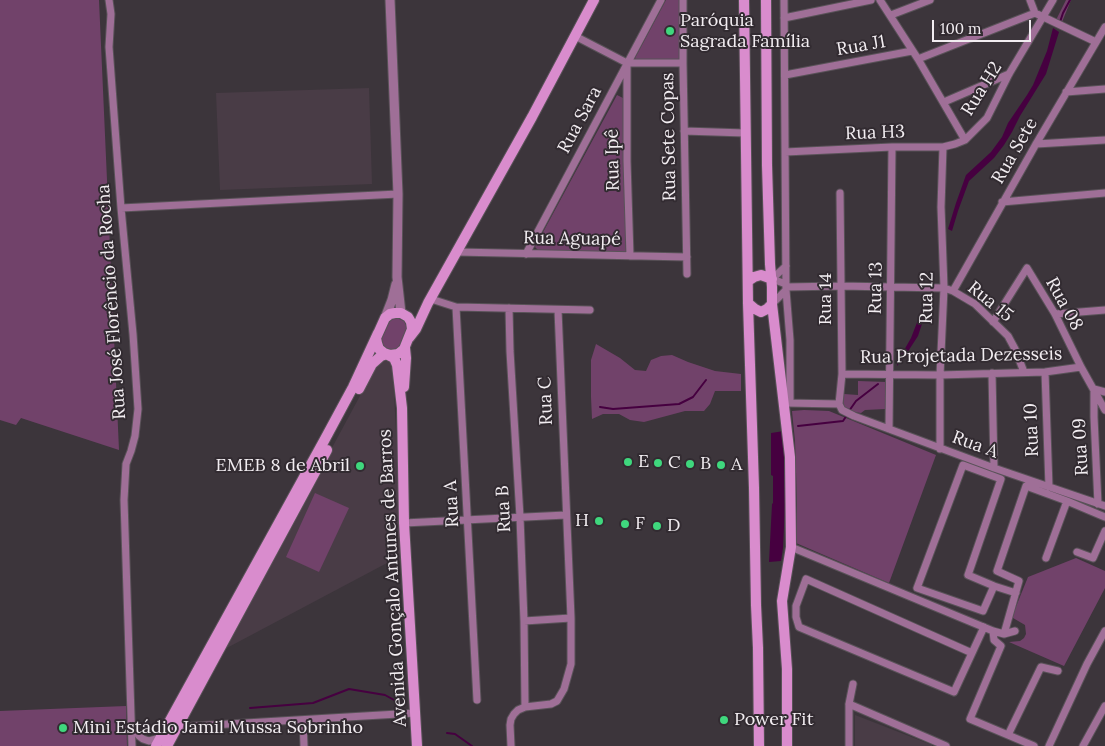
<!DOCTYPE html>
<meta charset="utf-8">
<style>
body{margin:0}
#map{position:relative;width:1105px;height:746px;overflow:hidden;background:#3c353b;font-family:Lora,serif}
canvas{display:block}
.scale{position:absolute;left:932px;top:20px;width:99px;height:22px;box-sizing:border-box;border:2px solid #f2edf1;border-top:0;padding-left:6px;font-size:15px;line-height:18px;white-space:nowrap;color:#f2edf1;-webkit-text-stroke:4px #322b31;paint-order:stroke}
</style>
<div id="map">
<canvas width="1105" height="746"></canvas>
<div class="scale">100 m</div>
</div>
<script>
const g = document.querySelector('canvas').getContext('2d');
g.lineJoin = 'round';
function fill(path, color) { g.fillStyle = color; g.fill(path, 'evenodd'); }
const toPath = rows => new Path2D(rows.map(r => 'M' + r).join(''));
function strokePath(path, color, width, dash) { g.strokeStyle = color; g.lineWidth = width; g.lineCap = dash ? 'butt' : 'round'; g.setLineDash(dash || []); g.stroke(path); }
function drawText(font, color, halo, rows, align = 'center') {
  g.font = font + ' Lora,serif'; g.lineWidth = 4; g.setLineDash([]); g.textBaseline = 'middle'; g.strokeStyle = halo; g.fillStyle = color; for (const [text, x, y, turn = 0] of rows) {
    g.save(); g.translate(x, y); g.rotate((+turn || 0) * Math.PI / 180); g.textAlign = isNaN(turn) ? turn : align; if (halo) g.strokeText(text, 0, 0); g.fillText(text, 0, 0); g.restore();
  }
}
const built = toPath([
 [369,88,372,184,220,190,216,93],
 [387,360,391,362,393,370,402,561,387,563,223,650,375,368,383,362],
 [855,715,932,745,932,746,855,746]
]);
const green = toPath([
 [0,0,99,0,119,450,21,418,16,425,0,420],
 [666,0,679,0,681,60,636,60,635,58],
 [1066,0,1071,0,1062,22,1056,20],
 [617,95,623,98,626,253,538,250,535,247],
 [397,318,404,321,408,329,399,347,396,350,384,350,380,339,386,324,390,320],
 [596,344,620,358,635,370,646,371,651,360,661,356,672,355,688,362,715,371,741,374,741,391,715,391,710,404,704,411,685,411,644,422,630,420,619,414,603,414,592,419,591,397,591,360],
 [858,381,887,382,885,409,865,410,861,413,853,412,845,408,843,404,844,394,858,395],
 [804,410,829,411,936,455,889,583,796,543,797,504,795,441,792,411],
 [315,493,349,508,319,572,286,557],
 [1076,558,1105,571,1105,588,1064,666,1009,642,1020,641,1024,638,1026,634,1025,625,1013,618,1013,614,1028,577],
 [126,706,127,746,0,746,0,711]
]);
const water = toPath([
 [1053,28,1059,32,1046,74,1020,116,1012,132,1004,145,994,158,969,181,958,211,952,231,948,229,956,203,966,175,991,152,1002,137,1008,123,1027,95,1033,85,1047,51],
 [932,293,918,336,905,356,897,366,897,357,903,352,911,338,923,307,926,294],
 [784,431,785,505,783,548,781,561,769,562,772,504,773,503,773,476,771,475,771,433]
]);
const stream = toPath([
 [1060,22,1063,13,1070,0],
 [600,407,613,409,679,404,693,397,706,380],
 [849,411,856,401,878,384],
 [798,426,843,421,847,415],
 [250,708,313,703,349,689,385,695,394,700],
 [447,733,455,734,472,746]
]);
const minor = toPath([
 [109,0,111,14,109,47,121,208,133,334,138,409,135,436,131,451,126,464,124,500,132,746],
 [683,0,683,63,687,274],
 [784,0,786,290,790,340,790,403],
 [880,0,918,59,965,140],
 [1030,0,1035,13,1096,42],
 [891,15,930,0],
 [784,18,871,0],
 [575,36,627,63,683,63],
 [918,59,1035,13],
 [627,66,627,161,630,256],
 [785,75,912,51],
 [1066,92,1105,89],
 [944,102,1009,74],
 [684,131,745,133],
 [1036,144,1105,140],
 [785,152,892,147,943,147,955,144,965,140,987,118,1009,74,1053,0],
 [1002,202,1105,193],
 [121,208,398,194],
 [457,252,687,257],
 [526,254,661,0],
 [786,266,772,279,786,284],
 [786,287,841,286,891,287,944,288,953,291,975,304,1008,336,1015,349,1024,372],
 [953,291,1036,144,1105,27],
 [431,299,456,307,590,310],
 [772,304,786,290],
 [456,307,477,700],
 [509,308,510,351,520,517,524,621,525,707],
 [1055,314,1105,310],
 [993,322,1027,268,1055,314,1081,367,1105,410],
 [1045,372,1049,487],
 [992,373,994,468],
 [842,374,940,375,1045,372,1081,367],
 [1094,389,1105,392],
 [1094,392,1094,417,1098,504],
 [787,403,839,404],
 [839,404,842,410,854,416,994,468,1105,506],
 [839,404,842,374,840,193],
 [889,429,892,147],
 [940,449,940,375,944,288,941,207,943,147],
 [404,523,566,515],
 [791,547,993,631,1004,634,1015,631],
 [1077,552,1093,558,1105,531],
 [1046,558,1067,501],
 [994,586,983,611,917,588,963,465,1001,479,968,575,994,586,1016,593],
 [524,621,571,618],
 [993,631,994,640,1001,646,970,719,1034,746],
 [1004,634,1019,581,997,571,1026,486,1067,501,1105,517],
 [972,653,806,579,796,606,796,617,799,627,954,692,984,627],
 [849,704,946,746],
 [303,720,304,746],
 [133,726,139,736,143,739,149,741,160,738],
 [178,727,415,713],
 [1008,735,1041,667,1058,671],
 [511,746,510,725,511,719,514,714,518,710,525,707,551,704,557,701,564,689,571,664,571,618,558,310],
 [849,746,849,704,853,684],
 [1049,746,1087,664,1105,631],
 [1083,746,1105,706]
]);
const tertiary = toPath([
 [390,0,398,194,397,277,401,313],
 [385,318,392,300,396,284]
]);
const secondary = toPath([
 [744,0,748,303,754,488,756,605,758,648,759,746],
 [766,0,767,165,770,264,772,287,772,304,790,457,791,547,782,601,787,669,787,746],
 [748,281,754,277,761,275,772,279],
 [748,303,755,309,761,312,767,309,772,304],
 [395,313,401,313,408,317,411,322,412,329,404,349,398,354,390,355,384,353,379,349,377,343,376,338,385,318,390,314,395,313],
 [409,338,416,329,428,303,532,117,594,0],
 [388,355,394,358,397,365,402,408,404,523,417,746],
 [404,387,406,358,405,348],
 [359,389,372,364,381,356,387,354],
 [156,746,325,439,353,387,378,333],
 [167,746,327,450]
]);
const markers = [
 [670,31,5,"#3fd77d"],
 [628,462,5,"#3fd77d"],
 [658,463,5,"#3fd77d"],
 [690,464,5,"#3fd77d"],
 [721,465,5,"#3fd77d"],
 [360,466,5,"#3fd77d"],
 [599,521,5,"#3fd77d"],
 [625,524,5,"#3fd77d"],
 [657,526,5,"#3fd77d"],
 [724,720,5,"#3fd77d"],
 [63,728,5,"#3fd77d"]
];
const poiNames = [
 ["Paróquia",680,21],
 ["Sagrada Família",680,42],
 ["E",638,462],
 ["C",668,463],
 ["B",700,464],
 ["A",731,465],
 ["EMEB 8 de Abril",350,466,"right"],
 ["H",589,521,"right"],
 ["F",635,524],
 ["D",667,526],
 ["Power Fit",734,720],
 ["Mini Estádio Jamil Mussa Sobrinho",73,728]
];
const streetNames = [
 ["Rua J1",861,46,-10],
 ["Rua H2",982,89,-58],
 ["Rua Sara",580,120,-62],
 ["Rua H3",875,133,-2],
 ["Rua Sete Copas",669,137,-91],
 ["Rua Sete",1015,151,-60],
 ["Rua Ipê",613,160,-91],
 ["Rua Aguapé",572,239,1],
 ["Rua 13",876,288,-89],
 ["Rua 12",927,298,-89],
 ["Rua 14",826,299,-90],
 ["Rua José Florêncio da Rocha",112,302,-94],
 ["Rua 15",990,302,39],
 ["Rua 08",1064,304,61],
 ["Rua Projetada Dezesseis",961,356,-1],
 ["Rua C",546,401,-92],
 ["Rua 10",1032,430,-92],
 ["Rua A",975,445,20],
 ["Rua 09",1081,447,-93],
 ["Rua A",452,504,-93],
 ["Rua B",504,509,-93],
 ["Avenida Gonçalo Antunes de Barros",393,578,-93]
];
fill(built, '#493c46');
fill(green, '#71426a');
fill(water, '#460040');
strokePath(stream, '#460040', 2);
strokePath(minor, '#595258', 9);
strokePath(tertiary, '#595258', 11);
strokePath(secondary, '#595258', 12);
strokePath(minor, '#9f6f97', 7);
strokePath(tertiary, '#9f6f97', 9);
strokePath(secondary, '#d98ccd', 10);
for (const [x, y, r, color] of markers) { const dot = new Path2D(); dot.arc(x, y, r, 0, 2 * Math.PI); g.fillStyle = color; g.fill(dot); strokePath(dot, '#322b31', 2); }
drawText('18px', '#f2edf1', '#322b31', poiNames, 'left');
drawText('18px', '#f2edf1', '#322b31', streetNames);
</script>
